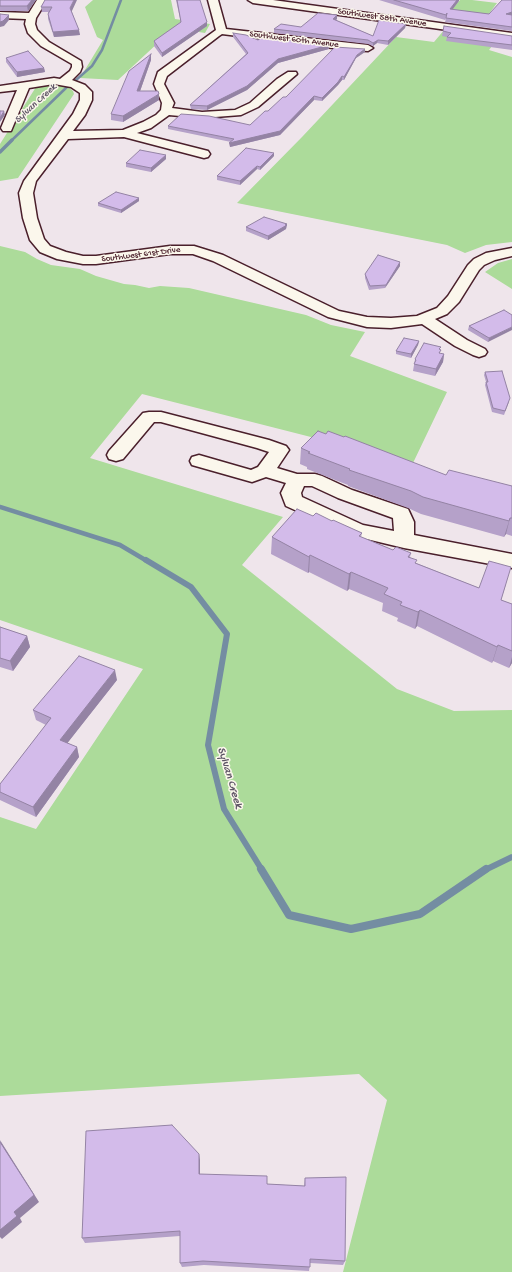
<!DOCTYPE html>
<style>
body{margin:0}
canvas{display:block;background:#efe5eb}
</style>
<canvas width="512" height="1272"></canvas>
<script>
const g = document.querySelector('canvas').getContext('2d');
g.lineJoin = 'round';
function fill(path, color) { g.fillStyle = color; g.fill(path, 'evenodd'); }
const toPath = rows => new Path2D(rows.map(r => 'M' + r).join(''));
function strokePath(path, color, width, dash) { g.strokeStyle = color; g.lineWidth = width; g.lineCap = dash ? 'butt' : 'round'; g.setLineDash(dash || []); g.stroke(path); }
function drawText(font, color, halo, rows, align = 'center') {
  g.font = font + ' "Gochi Hand",sans-serif'; g.lineWidth = 3; g.setLineDash([]); g.textBaseline = 'middle'; g.strokeStyle = halo; g.fillStyle = color; for (const [text, x, y, turn = 0] of rows) {
    g.save(); g.translate(x, y); g.rotate((+turn || 0) * Math.PI / 180); g.textAlign = isNaN(turn) ? turn : align; if (halo) g.strokeText(text, 0, 0); g.fillText(text, 0, 0); g.restore();
  }
}
const green = toPath([
 [93,0,171,0,175,19,210,24,205,33,174,28,118,80,80,78,103,40,97,37,85,7],
 [460,0,472,0,497,3,488,15,451,10],
 [445,29,499,37,489,50,512,57,512,242,486,245,465,253,447,245,237,203,302,137,396,37,434,42],
 [49,85,68,87,73,91,74,94,18,178,0,181,0,144,36,87],
 [0,246,25,252,37,259,51,265,80,269,96,276,124,284,135,285,149,288,160,286,189,288,306,315,331,325,365,332,350,356,447,392,413,463,142,394,90,458,283,517,242,565,397,689,454,711,512,710,512,1272,343,1272,387,1100,359,1074,0,1096,0,817,36,829,143,669,0,620],
 [512,259,512,289,485,272,498,263]
]);
const streamFar4 = toPath([
 [76,80,92,66,102,50,121,0],
 [11,141,68,86]
]);
const streamFar3 = toPath([
 [0,152,12,140]
]);
const streamFar2 = toPath([
 [0,507,120,545,147,561]
]);
const streamFar1 = toPath([
 [146,560,191,587,227,634,208,745,224,809,262,870],
 [485,870,512,857]
]);
const stream = toPath([
 [261,869,289,915,351,929,420,914,486,869]
]);
const minor = toPath([
 [37,0,47,0,36,18,35,24,37,30,49,42,81,61,82,67,80,72,72,80,85,85,92,92,92,100,85,115,73,131,123,130,143,122,156,115,161,110,162,103,154,84,158,72,216,30,208,0,218,0,226,29,368,45,373,48,368,51,349,50,222,34,219,36,167,76,164,84,174,103,172,108,202,112,235,110,250,103,277,79,288,72,296,72,297,74,258,107,241,115,202,118,169,115,151,128,137,133,208,151,210,154,208,157,204,158,124,137,68,139,36,181,33,193,37,218,44,239,50,246,66,252,83,256,96,256,170,246,194,246,223,255,339,311,367,317,391,318,417,316,437,308,448,296,468,265,474,259,486,253,512,248,512,256,495,260,484,265,479,270,459,302,447,314,435,319,467,340,485,349,487,352,485,355,479,357,473,355,455,346,422,324,391,328,367,327,328,317,213,261,193,254,170,254,96,264,83,264,57,259,40,252,30,240,23,218,19,193,24,181,73,114,80,100,80,93,71,87,54,84,29,88,11,131,3,131,1,128,17,90,0,92,0,86,54,78,60,79,70,71,72,67,72,64,41,46,28,33,25,24,26,19,0,18,0,12,29,13,37,0],
 [248,0,273,0,512,33,512,39,253,3,248,0],
 [149,412,161,412,269,440,286,446,289,450,277,468,297,474,315,474,322,476,352,490,408,509,414,522,414,535,512,554,512,568,404,548,350,535,286,506,281,493,286,483,266,477,252,482,192,465,190,461,192,457,199,455,251,470,258,467,269,452,257,448,161,422,154,422,123,459,116,461,109,459,107,455,109,451,143,413,149,412],
 [304,486,312,486,338,498,393,518,394,531,363,525,302,497,301,493,304,486]
]);
const wall = toPath([
 [0,0,36,0,28,11,0,11],
 [45,0,72,12,80,35,54,37,48,19,48,12,42,12,41,7],
 [176,0,200,0,207,26,162,57,154,46,154,41,181,23],
 [379,0,459,0,452,10,489,14,512,0,512,31,445,22,446,19,445,20],
 [337,19,336,20,373,36,406,24,405,28,388,45,377,43,373,46,368,44,274,33,274,29,301,27],
 [443,31,512,36,512,50,446,41,447,37,442,36],
 [233,33,258,40,329,49,278,63,247,90,207,110,191,109,190,105,246,54,233,37],
 [365,52,356,58,344,80,342,80,338,85,322,101,314,100,280,135,230,147,231,142,168,129,168,126,250,125,286,97],
 [151,54,151,60,140,91,159,100,123,122,111,120,111,114],
 [6,58,44,68,45,72,17,77,6,62],
 [166,155,166,159,151,172,126,167,126,163],
 [274,156,260,170,257,169,240,185,217,180,217,176],
 [139,198,139,201,121,213,98,206,98,203],
 [287,224,286,229,268,240,246,231,246,227],
 [400,266,385,288,369,290,365,278,365,274],
 [504,310,488,342,468,330,469,326],
 [419,341,418,345,411,358,396,354,396,351],
 [440,349,440,354,444,354,443,362,435,376,413,371,415,359],
 [485,372,509,402,504,415,492,412,485,385,486,382,484,375],
 [301,448,446,475,512,486,512,536,506,534,504,537,421,514,408,508,348,486,348,485,307,469,307,467,300,464],
 [313,516,332,521,362,533,361,537,393,550,411,553,410,557,416,563,479,588,506,584,501,600,512,604,512,663,509,668,493,661,492,663,417,626,415,629,397,621,398,618,382,611,383,603,349,589,347,591,309,572,308,573,271,554,272,537],
 [0,627,27,636,30,647,13,671,0,667],
 [117,680,67,743,77,747,79,757,36,817,0,800,0,784,46,725,36,720,33,710],
 [200,1160,200,1174,267,1184,304,1186,305,1178,345,1261,343,1265,310,1263,309,1271,204,1265,182,1267,180,1263,180,1236,85,1243,82,1238]
]);
const shadedWall = toPath([
 [32,0,36,0,28,11,27,6],
 [74,0,77,0,71,13,70,8],
 [457,0,459,0,459,1,449,14,450,9],
 [512,12,512,16,506,14],
 [9,15,9,20,4,26,0,27,0,22],
 [337,15,337,19,333,23,333,19],
 [207,22,207,26,162,57,162,53],
 [406,24,405,28,388,45,388,41],
 [79,30,80,35,54,37,53,32],
 [378,40,377,43,373,46,373,43],
 [329,45,329,49,278,63,247,90,207,110,207,106,278,59],
 [365,49,365,52,356,58,344,80,344,77,357,55],
 [151,54,151,60,138,97,137,91],
 [44,68,45,72,17,77,17,72],
 [342,76,342,80,338,85,322,101,322,98],
 [159,94,159,100,123,122,123,116],
 [314,96,314,100,280,135,230,147,229,143],
 [4,111,5,115,0,122,0,118],
 [274,153,274,156,260,170,260,167],
 [166,155,166,159,151,172,151,168],
 [257,166,257,169,240,185,240,181],
 [139,198,139,201,121,213,121,210],
 [287,224,286,229,268,240,268,236],
 [400,262,400,266,385,288,386,285],
 [512,327,512,330,488,342,489,338],
 [419,341,418,345,411,358,411,354],
 [444,354,443,362,435,376,436,369],
 [510,518,506,534,504,537,509,521],
 [310,555,309,572,308,573,309,557],
 [351,572,349,589,347,591,349,574],
 [420,610,417,626,415,629,418,612],
 [27,636,30,647,13,671,10,661],
 [498,645,493,661,492,663,497,647],
 [512,657,512,663,509,668],
 [115,670,117,680,62,750,60,740],
 [77,747,79,757,36,817,33,807],
 [0,1140,39,1202,20,1218,22,1222,2,1239,0,1237,0,1230,14,1212],
 [199,1154,200,1160,200,1180,199,1174]
]);
const building = toPath([
 [0,0,32,0,27,6,0,6,0,0],
 [45,0,74,0,70,8,79,30,53,32,48,14,52,7,41,7,45,0],
 [177,0,200,0,207,22,162,53,154,41,181,22,177,0],
 [394,0,457,0,450,9,489,14,502,0,512,0,512,12,506,14,512,15,512,27,446,18,447,13,446,15,394,0],
 [318,13,337,15,333,19,373,36,379,20,406,24,388,41,378,40,373,43,368,40,274,29,281,24,301,27,318,13],
 [0,14,9,15,3,21,0,22,0,14],
 [444,26,512,36,512,45,447,37,451,33,443,31,444,26],
 [233,33,246,35,258,40,263,37,329,45,278,59,247,86,207,106,190,105,248,53,233,33],
 [335,47,365,49,357,55,344,77,342,76,338,82,322,98,314,96,280,131,229,143,234,139,168,126,181,114,209,116,250,125,265,111,268,111,283,97,286,97,335,47],
 [28,51,44,68,17,72,6,58,28,51],
 [151,54,137,91,158,91,159,94,123,116,111,114,129,71,151,54],
 [0,111,4,111,0,118,0,111],
 [246,148,274,153,260,167,257,166,240,181,217,176,246,148],
 [140,150,166,155,151,168,126,163,140,150],
 [116,192,139,198,121,210,98,203,116,192],
 [264,217,287,224,285,225,287,225,268,236,246,227,264,217],
 [378,255,400,262,386,285,370,286,365,274,378,255],
 [504,310,512,315,512,327,489,338,469,326,504,310],
 [404,338,419,341,411,354,396,351,404,338],
 [424,343,441,347,439,349,441,350,439,353,444,354,436,369,414,364,416,360,415,359,424,343],
 [502,371,510,398,505,411,493,408,486,382,488,382,485,372,502,371],
 [318,431,326,434,328,431,344,437,345,436,446,475,449,470,512,486,512,518,510,518,509,521,423,497,411,491,349,470,350,469,308,453,310,452,301,448,318,431],
 [297,509,313,516,316,513,332,521,333,520,362,533,359,536,393,550,396,547,411,553,408,557,417,560,415,563,479,588,489,561,511,567,501,600,512,604,512,651,498,645,497,647,420,610,418,612,400,605,402,602,384,594,388,588,351,572,349,574,310,555,309,557,272,537,297,509],
 [0,627,27,636,10,661,0,658,0,627],
 [79,656,115,670,60,740,77,747,33,807,0,792,0,784,51,718,33,710,79,656],
 [172,1125,199,1154,199,1174,267,1176,267,1184,305,1186,305,1178,346,1177,345,1261,310,1259,310,1267,203,1261,180,1263,180,1231,82,1238,86,1131,172,1125],
 [0,1142,34,1195,14,1212,17,1216,0,1230,0,1142]
]);
const farStreetnames = [
 ["Southwest 58th Avenue",382,18,8],
 ["Southwest 60th Avenue",294,40,7],
 ["Southwest 61st Drive",141,255,-7]
];
const farWaternames = [
 ["Sylvan Creek",36,104,-43]
];
const waterNames = [
 ["Sylvan Creek",229,778,73]
];
fill(green, '#acdb9a');
strokePath(streamFar4, '#748da2', 2.5);
strokePath(streamFar3, '#748da2', 3.5);
strokePath(streamFar2, '#748da2', 4.5);
strokePath(streamFar1, '#748da2', 6);
strokePath(stream, '#748da2', 8);
strokePath(minor, '#4a1f2b', 3);
fill(minor, '#fbf7ec');
fill(wall, '#b5a1c9');
fill(shadedWall, '#9483a4');
fill(building, '#d3bbea');
strokePath(building, '#9483a4', 1);
drawText('9px', '#4a1f2b', '#fbf7ec', farStreetnames);
drawText('italic 10px', '#5f5667', '#fbf7ec', farWaternames);
drawText('italic 12px', '#5f5667', '#fbf7ec', waterNames);
</script>
